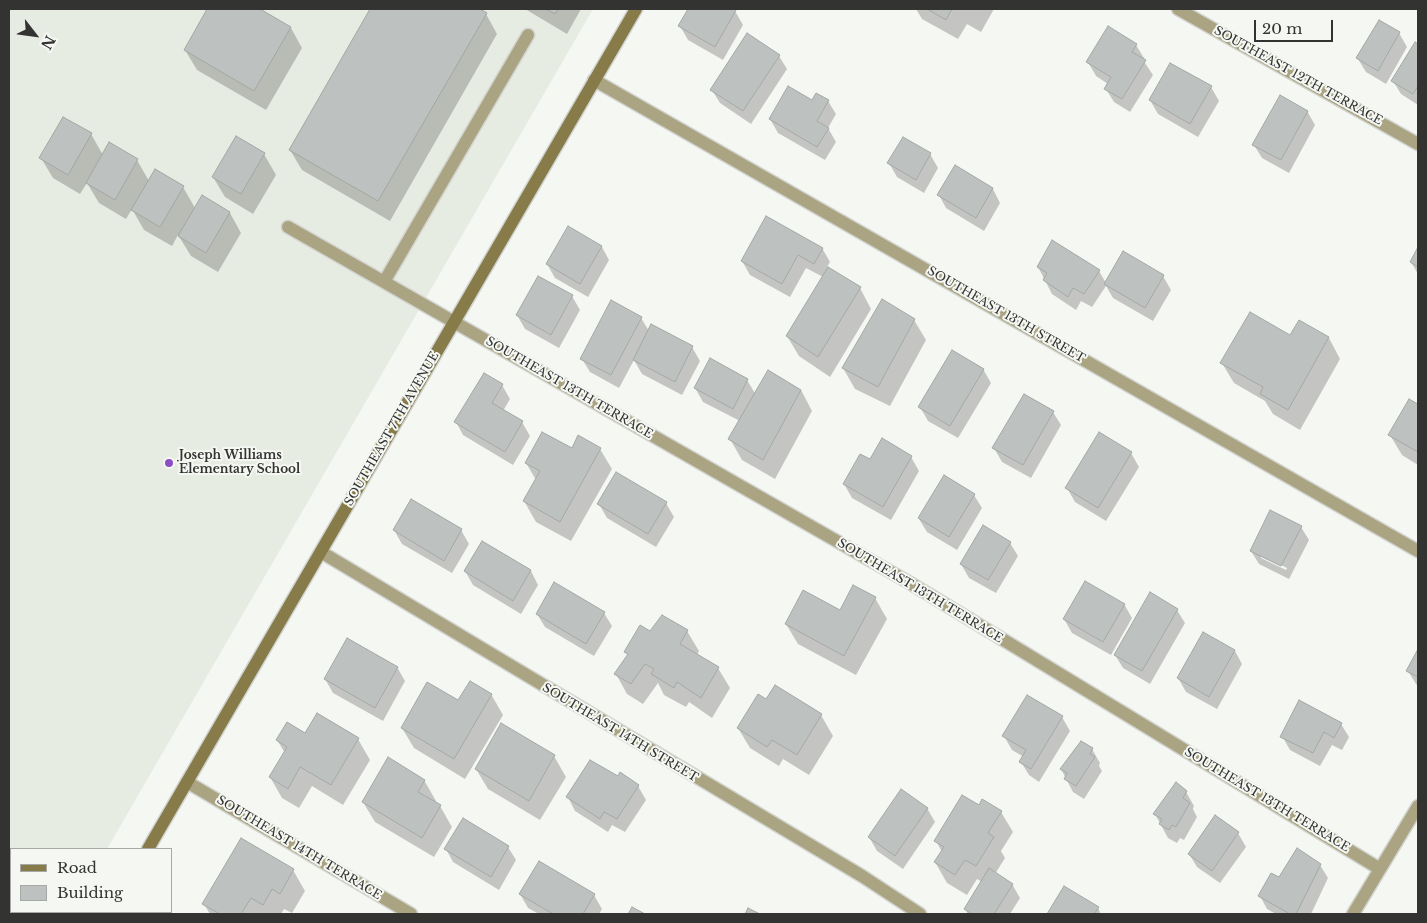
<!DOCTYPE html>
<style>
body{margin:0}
#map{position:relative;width:1427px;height:923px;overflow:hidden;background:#f5f7f3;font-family:"Libre Baskerville",serif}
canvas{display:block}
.frame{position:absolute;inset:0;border:10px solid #333432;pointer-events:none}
.legend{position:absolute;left:10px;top:848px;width:162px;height:65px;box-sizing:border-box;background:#f5f7f3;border:1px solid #a7a9a6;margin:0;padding:6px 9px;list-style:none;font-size:15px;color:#333432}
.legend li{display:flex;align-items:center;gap:10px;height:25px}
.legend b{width:25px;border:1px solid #a7a9a6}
.north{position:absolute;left:10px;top:10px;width:50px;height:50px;-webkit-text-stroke:4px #f5f7f3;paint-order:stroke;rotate:120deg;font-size:14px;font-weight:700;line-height:20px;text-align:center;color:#333432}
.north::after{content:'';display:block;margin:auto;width:18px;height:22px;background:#333432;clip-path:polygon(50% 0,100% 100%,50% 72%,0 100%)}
.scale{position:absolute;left:1254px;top:20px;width:79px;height:22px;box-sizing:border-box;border:2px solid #333432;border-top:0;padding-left:6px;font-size:15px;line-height:18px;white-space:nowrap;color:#333432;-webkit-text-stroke:4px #f5f7f3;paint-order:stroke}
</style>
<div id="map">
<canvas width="1427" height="923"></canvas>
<div class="frame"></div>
<ul class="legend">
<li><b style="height:6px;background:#877b49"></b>Road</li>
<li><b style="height:14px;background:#bdc1bf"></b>Building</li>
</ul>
<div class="north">N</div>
<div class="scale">20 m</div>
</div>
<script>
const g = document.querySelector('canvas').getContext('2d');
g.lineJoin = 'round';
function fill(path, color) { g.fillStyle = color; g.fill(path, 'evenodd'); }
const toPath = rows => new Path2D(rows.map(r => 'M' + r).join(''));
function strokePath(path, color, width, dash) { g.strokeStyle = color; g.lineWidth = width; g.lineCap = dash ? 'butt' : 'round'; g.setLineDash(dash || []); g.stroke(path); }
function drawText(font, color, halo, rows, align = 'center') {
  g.font = font + ' "Libre Baskerville",serif'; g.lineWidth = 4; g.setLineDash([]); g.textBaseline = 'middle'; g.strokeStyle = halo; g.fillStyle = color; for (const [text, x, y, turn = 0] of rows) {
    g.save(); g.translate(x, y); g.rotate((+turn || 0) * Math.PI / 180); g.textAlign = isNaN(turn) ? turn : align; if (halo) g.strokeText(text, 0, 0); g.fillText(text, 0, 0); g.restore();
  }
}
const built = toPath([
 [9,9,593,9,107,849,11,849,11,867,9,866]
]);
const shadow = toPath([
 [209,9,257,9,291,28,302,48,266,110,197,70,185,50],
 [372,9,477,9,486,14,497,34,390,221,302,170,290,150],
 [525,9,581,9,567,34],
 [690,9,731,9,735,11,743,25,723,60,688,40,680,26],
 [916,9,994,9,981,32,967,24,958,39,922,19],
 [1399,33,1407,47,1386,84,1366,72,1358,59],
 [1416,44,1418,45,1418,105,1401,94,1393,81],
 [1136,45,1144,58,1143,60,1153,75,1130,112,1114,102,1106,89,1108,84,1096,76,1088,62],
 [779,56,787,69,751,124,720,103,712,90],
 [1211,87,1219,101,1198,137,1158,114,1150,100],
 [828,101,836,114,828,128,836,142,825,160,778,133,770,119,813,102],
 [1307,111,1315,125,1289,173,1262,158,1254,145],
 [91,134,103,155,137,160,149,181,183,187,195,208,202,197,230,213,241,233,218,272,191,256,178,235,172,246,144,230,132,209,126,219,99,203,87,183,80,194,53,178,41,158],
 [264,154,276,175,253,214,225,197,213,177],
 [930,154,938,168,924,193,897,177,889,163],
 [955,167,993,189,1000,203,984,231,946,208,939,195],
 [602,247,609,260,588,297,555,278,547,264],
 [822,248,830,262,827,267,860,288,871,309,830,377,799,356,787,336,823,277,806,268,790,297,750,275,742,261],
 [1418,250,1418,274,1411,262],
 [1038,267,1099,271,1106,283,1163,276,1171,290,1153,321,1113,298,1106,286,1092,307,1081,301,1076,310,1052,294],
 [539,277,572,296,580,310,559,348,525,329,517,315],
 [641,318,649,331,652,326,692,347,700,361,682,395,642,374,634,360,619,388,590,372,582,359],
 [914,320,926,340,890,406,855,389,843,368],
 [1299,322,1329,338,1340,359,1300,430,1273,414,1265,401,1234,383,1222,363,1290,337],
 [983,369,991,383,958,438,928,421,920,407],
 [747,380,756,395,801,390,812,411,775,479,742,460,730,439,740,421,703,402,695,388],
 [502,385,510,399,503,411,522,422,530,436,513,465,463,435,456,422],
 [1410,401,1418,406,1418,465,1402,455,1390,435],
 [1053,412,1061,425,1031,478,1002,462,994,448],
 [600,449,612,469,571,541,536,522,524,501,536,480,526,463,572,450],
 [1131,453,1139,467,1106,521,1075,502,1067,488],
 [911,457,919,471,891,520,852,498,844,484,870,461],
 [974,495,982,508,957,550,927,532,919,519],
 [412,500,461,530,469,544,452,573,402,544,394,530],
 [666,503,674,517,656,547,607,518,599,504],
 [1301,527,1309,540,1289,579,1259,564,1251,551],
 [1261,555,1287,568,1286,570,1261,558],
 [482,542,531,571,538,585,521,614,473,585,465,571],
 [1010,543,1018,556,996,593,969,578,961,564],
 [853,587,875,598,887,619,856,675,798,644,786,624,840,611],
 [1124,604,1132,618,1111,655,1072,633,1064,619],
 [1177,610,1185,623,1150,684,1123,668,1115,655],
 [604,613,612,626,594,656,545,627,537,614],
 [687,631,699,651,697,655,718,668,730,688,712,718,689,702,686,707,664,695,658,683,643,704,627,694,616,674,628,656,626,652,651,633],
 [1235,651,1242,664,1217,709,1186,692,1178,678],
 [1418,651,1418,686,1416,684,1408,671],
 [397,667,405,681,383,721,333,693,325,679],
 [775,687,821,715,833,736,809,775,783,759,779,766,750,748,738,728,766,700],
 [491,694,503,715,465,779,414,748,402,728,459,702],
 [317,715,358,739,370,760,343,805,312,786,299,808,282,798,270,777,285,753,277,740,306,734],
 [1062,717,1070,731,1039,782,1029,775,1021,762,1024,757,1012,750,1004,736],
 [1341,724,1349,737,1342,750,1332,745,1320,766,1290,750,1282,736],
 [1092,749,1100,763,1099,766,1102,771,1084,799,1073,792,1061,769],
 [554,756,566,777,540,820,488,789,476,769],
 [619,777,638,786,646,800,625,832,612,825,608,832,575,811,568,797],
 [424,780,436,801,435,803,440,806,452,827,434,857,375,822,363,802],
 [1176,784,1186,792,1194,806,1193,809,1197,817,1184,840,1180,838,1177,843,1168,838,1155,814],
 [979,807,1001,812,1013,832,1001,851,1005,858,995,874,1012,884,1020,898,1010,914,968,914,965,909,982,882,977,879,967,895,947,883,935,862,942,852,936,841],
 [927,808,935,822,903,869,877,851,869,837],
 [1238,833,1246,847,1220,883,1197,867,1189,854],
 [508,847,516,860,499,890,453,862,446,849],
 [1320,865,1328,878,1311,914,1276,914,1267,909,1260,896,1279,878],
 [293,870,305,891,292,913,284,909,281,914,210,914,204,904],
 [1065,888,1098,908,1101,914,1048,914],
 [520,894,594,895,602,909,599,914,539,914,528,908]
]);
const building = toPath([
 [207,9,260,9,291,27,254,91,184,50,207,9],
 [370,9,480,9,487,13,378,201,289,150,370,9],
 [546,9,558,9,555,14,546,9],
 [688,9,733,9,736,10,715,47,678,26,688,9],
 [927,9,952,9,946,20,927,9],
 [1379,20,1400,32,1378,71,1356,58,1379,20],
 [1108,26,1137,44,1132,52,1146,60,1122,99,1104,89,1111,77,1086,62,1108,26],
 [747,33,780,55,743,111,710,90,747,33],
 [1415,42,1418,44,1418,86,1413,94,1391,81,1415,42],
 [1170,63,1212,86,1190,124,1149,100,1170,63],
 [788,86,812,100,816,93,829,100,817,121,829,128,817,147,769,119,788,86],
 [1280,95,1308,111,1281,160,1252,145,1280,95],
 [63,117,92,133,68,175,39,158,63,117],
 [236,136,265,153,241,194,212,177,236,136],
 [903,137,931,153,916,180,887,163,903,137],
 [109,142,138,159,115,200,86,183,109,142],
 [955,165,993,188,976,218,937,195,955,165],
 [155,169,184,186,160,227,131,210,155,169],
 [202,195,230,212,206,253,178,236,202,195],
 [766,216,823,248,814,264,798,255,782,284,741,261,766,216],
 [568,226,602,246,580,284,546,264,568,226],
 [1052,240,1100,270,1084,294,1073,288,1068,297,1043,280,1047,273,1037,267,1052,240],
 [1418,247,1418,267,1410,262,1418,247],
 [1123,251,1164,275,1145,308,1104,284,1123,251],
 [828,267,861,287,818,357,786,336,828,267],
 [538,276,573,295,551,335,516,315,538,276],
 [882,299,915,319,878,387,842,368,882,299],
 [611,300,642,317,611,375,580,359,611,300],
 [1250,312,1290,335,1299,320,1329,337,1288,410,1260,394,1263,387,1220,363,1250,312],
 [651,324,693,346,675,382,633,360,651,324],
 [952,350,984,369,950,426,918,407,952,350],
 [710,358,748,379,733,409,694,388,710,358],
 [768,370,801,390,763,460,728,439,768,370],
 [484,373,503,384,492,403,523,421,505,452,454,422,484,373],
 [1024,394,1054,411,1023,465,992,448,1024,394],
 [1409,399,1418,404,1418,452,1388,435,1409,399],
 [542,432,572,448,578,435,601,448,560,522,523,501,540,471,525,463,542,432],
 [1099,432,1132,452,1098,508,1065,488,1099,432],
 [882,438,912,456,883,507,843,484,860,454,870,459,882,438],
 [616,472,667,502,648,534,597,504,616,472],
 [944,475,975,494,949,537,918,518,944,475],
 [411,499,462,529,444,561,393,530,411,499],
 [1270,510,1302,526,1281,566,1250,551,1270,510],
 [983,525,1011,542,988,580,960,564,983,525],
 [482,541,531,570,513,601,464,571,482,541],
 [1085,581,1125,604,1103,642,1063,619,1085,581],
 [554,582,605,612,586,644,536,614,554,582],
 [853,585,876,597,844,656,785,624,803,590,840,610,853,585],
 [1150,592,1178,609,1142,671,1114,655,1150,592],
 [662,615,688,630,680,644,719,667,701,698,677,682,674,688,651,674,654,669,645,664,631,684,614,674,628,654,624,652,640,625,650,631,662,615],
 [1203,632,1235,650,1209,697,1177,678,1203,632],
 [347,638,398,667,375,708,324,679,347,638],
 [1418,649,1418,677,1406,671,1418,649],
 [470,681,492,694,454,759,401,728,427,682,458,700,470,681],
 [775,685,822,714,797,755,772,740,767,747,737,728,758,694,766,699,775,685],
 [1027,695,1063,716,1031,769,1019,762,1026,750,1002,736,1027,695],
 [1299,700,1342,723,1334,738,1324,732,1313,753,1280,737,1299,700],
 [317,713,359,738,331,785,300,767,288,789,269,777,287,747,276,740,287,722,305,733,317,713],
 [501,723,555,755,529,801,475,769,501,723],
 [1081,741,1093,748,1090,754,1095,757,1076,786,1064,779,1067,773,1060,769,1081,741],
 [388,757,425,780,418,792,441,805,422,838,362,802,388,757],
 [590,760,618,776,620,772,639,785,617,819,604,812,600,819,566,797,590,760],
 [1176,782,1187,791,1183,798,1190,803,1176,827,1172,825,1169,830,1159,824,1162,819,1153,814,1176,782],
 [901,789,928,808,895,856,868,837,901,789],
 [962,795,979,805,982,799,1002,811,988,833,994,837,976,866,965,860,955,875,934,862,944,847,934,841,962,795],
 [1215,815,1239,832,1212,871,1188,854,1215,815],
 [463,818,509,846,491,877,444,849,463,818],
 [241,838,294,869,280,894,272,889,263,905,251,898,241,914,220,914,202,904,241,838],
 [1297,848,1321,864,1296,914,1290,914,1258,896,1271,873,1279,877,1297,848],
 [539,861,595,894,583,914,553,914,519,894,539,861],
 [989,868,1013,884,994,914,972,914,964,909,989,868],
 [1064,886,1099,907,1094,914,1047,914,1064,886],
 [632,907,645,914,628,914,632,907],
 [748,908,760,914,745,914,748,908]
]);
const lane = toPath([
 [288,227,454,322],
 [384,282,528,35]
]);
const street = toPath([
 [1178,9,1418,144],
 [594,80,1418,551],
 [454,322,910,583,1380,869],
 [321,552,862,876,920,914],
 [187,782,411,914],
 [1353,914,1418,806]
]);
const secondary = toPath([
 [148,849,636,9],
 [111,914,112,912]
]);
const markers = [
 [169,463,5,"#8c4ec4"]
];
const streetNames = [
 ["SOUTHEAST 12TH TERRACE",1298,76,29],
 ["SOUTHEAST 13TH STREET",1006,315,30],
 ["SOUTHEAST 13TH TERRACE",569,388,30],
 ["SOUTHEAST 7TH AVENUE",392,429,-60],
 ["SOUTHEAST 13TH TERRACE",920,591,31],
 ["SOUTHEAST 14TH STREET",620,733,31],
 ["SOUTHEAST 13TH TERRACE",1267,800,31],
 ["SOUTHEAST 14TH TERRACE",299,848,31]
];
const poiNames = [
 ["Joseph Williams",179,456],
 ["Elementary School",179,470]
];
fill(built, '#e7ece2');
fill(shadow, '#0003');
fill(building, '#bdc1bf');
strokePath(building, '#a3a7a5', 1);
strokePath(lane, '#d2d4d0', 15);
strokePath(street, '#d2d4d0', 15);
strokePath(secondary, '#d2d4d0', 15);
strokePath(lane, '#aba483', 12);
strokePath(street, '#aba483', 12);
strokePath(secondary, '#877b49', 12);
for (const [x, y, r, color] of markers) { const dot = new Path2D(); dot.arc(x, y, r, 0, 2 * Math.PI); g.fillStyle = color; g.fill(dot); strokePath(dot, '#f5f7f3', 2); }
drawText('12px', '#333432', '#f5f7f3', streetNames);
drawText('bold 12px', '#333432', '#f5f7f3', poiNames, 'left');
</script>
